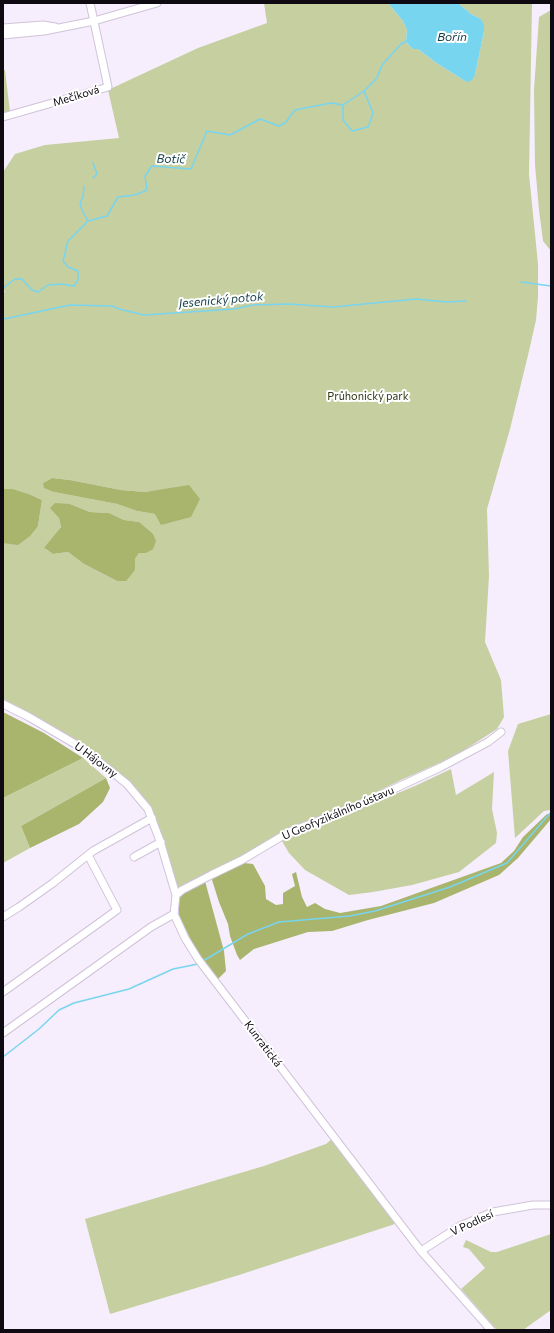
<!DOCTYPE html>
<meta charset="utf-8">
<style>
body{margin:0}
#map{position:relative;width:554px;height:1333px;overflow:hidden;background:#f6eefc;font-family:Commissioner,sans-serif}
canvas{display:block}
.frame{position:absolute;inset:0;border:4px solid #0f0a12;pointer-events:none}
</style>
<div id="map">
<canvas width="554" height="1333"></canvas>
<div class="frame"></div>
</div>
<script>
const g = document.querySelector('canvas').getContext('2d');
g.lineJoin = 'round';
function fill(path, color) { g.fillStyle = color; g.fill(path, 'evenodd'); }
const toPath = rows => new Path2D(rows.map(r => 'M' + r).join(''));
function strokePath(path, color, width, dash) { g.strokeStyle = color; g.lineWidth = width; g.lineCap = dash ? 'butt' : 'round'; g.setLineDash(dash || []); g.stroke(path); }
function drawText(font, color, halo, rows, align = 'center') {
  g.font = font + ' Commissioner,sans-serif'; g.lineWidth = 4; g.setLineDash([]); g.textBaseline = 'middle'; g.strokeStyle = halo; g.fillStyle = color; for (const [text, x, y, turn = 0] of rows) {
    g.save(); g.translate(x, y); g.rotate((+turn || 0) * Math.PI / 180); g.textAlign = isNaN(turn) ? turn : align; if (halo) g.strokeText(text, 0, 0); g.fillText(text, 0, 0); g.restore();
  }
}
const green = toPath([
 [264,3,388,3,403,21,407,30,406,42,413,49,418,49,435,62,465,81,475,75,484,31,481,19,471,14,458,3,532,3,529,174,538,264,538,297,536,320,529,351,510,429,487,509,489,576,485,642,501,680,504,717,497,729,455,756,401,780,350,805,287,829,239,858,177,888,164,843,151,808,130,782,85,746,28,712,3,699,3,543,6,543,38,526,42,500,29,494,13,489,3,489,3,295,5,291,3,290,3,172,15,154,45,145,119,138,108,90,198,48,267,23],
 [52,478,70,480,121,490,145,492,161,490,155,514,137,511,117,504,54,492,43,483],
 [70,504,90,512,109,513,124,520,139,522,146,553,139,553,135,559,135,570,117,581,84,564,68,552,53,554,45,549,61,527,59,518],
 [551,10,551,251,543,241,539,210,535,165,534,90,539,17],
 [3,70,5,70,10,112,3,114],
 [551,714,551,810,544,811,515,838,508,751,518,724],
 [83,758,106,778,21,826,30,848,3,863,3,798],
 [451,769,456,795,494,772,492,809,497,833,496,843,459,872,412,885,373,892,349,895,305,870,289,853,282,841,415,786],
 [332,1139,395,1224,239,1275,110,1314,85,1219,264,1166,326,1144],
 [551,1234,551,1310,523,1330,497,1330,461,1289,485,1268,469,1249,463,1247,465,1242,466,1240,491,1252,497,1252]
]);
const forest = toPath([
 [52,478,70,480,121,490,145,492,189,485,200,499,191,517,161,525,155,514,137,511,117,504,54,492,44,488,43,483],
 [3,489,13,489,29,494,42,500,38,526,30,536,18,545,3,543],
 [55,503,70,504,90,512,109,513,124,520,139,522,153,534,156,541,153,549,146,553,139,553,135,559,135,570,126,581,117,581,84,564,68,552,53,554,44,548,61,527,59,518,50,508],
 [3,712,44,733,83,758,3,798],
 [106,778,110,788,103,802,79,824,30,848,21,826],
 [547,814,551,814,551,819,546,825,518,858,499,875,434,903,368,920,332,931,308,932,254,949,240,960,237,955,230,936,228,924,219,902,212,880,213,878,244,863,253,864,265,886,266,899,276,905,283,904,283,893,295,886,292,874,296,872,302,897,307,907,315,903,325,909,340,913,381,906,501,863,514,851,523,837],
 [205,881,224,951,226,971,218,979,196,951,179,915,179,894]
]);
const water = toPath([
 [388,3,458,3,471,14,481,19,484,25,484,31,475,75,472,80,468,82,465,81,435,62,418,49,413,49,406,42,407,30,403,21]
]);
const stream = toPath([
 [343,106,343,120,352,131,368,127,373,113,364,91],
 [93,178,97,174,93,163],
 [84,186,83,197,80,203,82,210,88,221],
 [521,282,551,286],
 [3,288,15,279,22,279,32,290,38,292,48,285,60,284,74,286,78,280,78,271,68,267,63,261,68,241,88,221,107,216,118,197,135,195,147,190,145,176,152,166,191,169,207,131,230,135,260,119,279,126,285,123,295,110,331,103,343,105,364,91,377,78,382,65,401,44,407,41],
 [4,319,70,305,112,306,119,309,144,315,234,309,253,305,289,304,333,307,416,299,447,302,466,301],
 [203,961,248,934,279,922,350,916,375,911,450,887,507,863,551,812],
 [3,1057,39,1029,59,1010,74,1003,129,989,173,969,198,964]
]);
const minor = toPath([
 [3,28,43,25,55,27],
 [3,35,44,31,94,21,157,3],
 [3,117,108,87,90,3],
 [3,704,29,717,82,748,127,784,148,809,160,841,176,895,174,914],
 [134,857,161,842],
 [176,895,182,890,211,875,242,860,289,832,355,807,441,767,488,742,501,732],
 [174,914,185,938,198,959,421,1251,491,1330],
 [3,917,19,907,53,883,93,851,152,818],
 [3,992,117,910,88,855],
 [3,1033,151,927,174,914],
 [421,1251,460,1226,493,1212,533,1205,551,1205]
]);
const streetNames = [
 ["Mečíková",76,96,-17],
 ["U Hájovny",96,760,37],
 ["U Geofyzikálního ústavu",338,813,-23],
 ["Kunratická",263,1044,53],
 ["V Podlesí",472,1223,-25]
];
const parkNames = [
 ["Průhonický park",368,396]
];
const waterNames = [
 ["Bořín",452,37],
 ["Botič",171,159,1],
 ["Jesenický potok",221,300,-5]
];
fill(green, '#c6cfa0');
fill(forest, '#a9b46d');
fill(water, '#78d5ef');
strokePath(stream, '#78d5ef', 1.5);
strokePath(minor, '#d0c3da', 9);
strokePath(minor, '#fff', 7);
drawText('11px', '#0f0a12', '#fff', streetNames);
drawText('11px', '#2f3414', '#fff', parkNames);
drawText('italic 12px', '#113d48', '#fff', waterNames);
</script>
